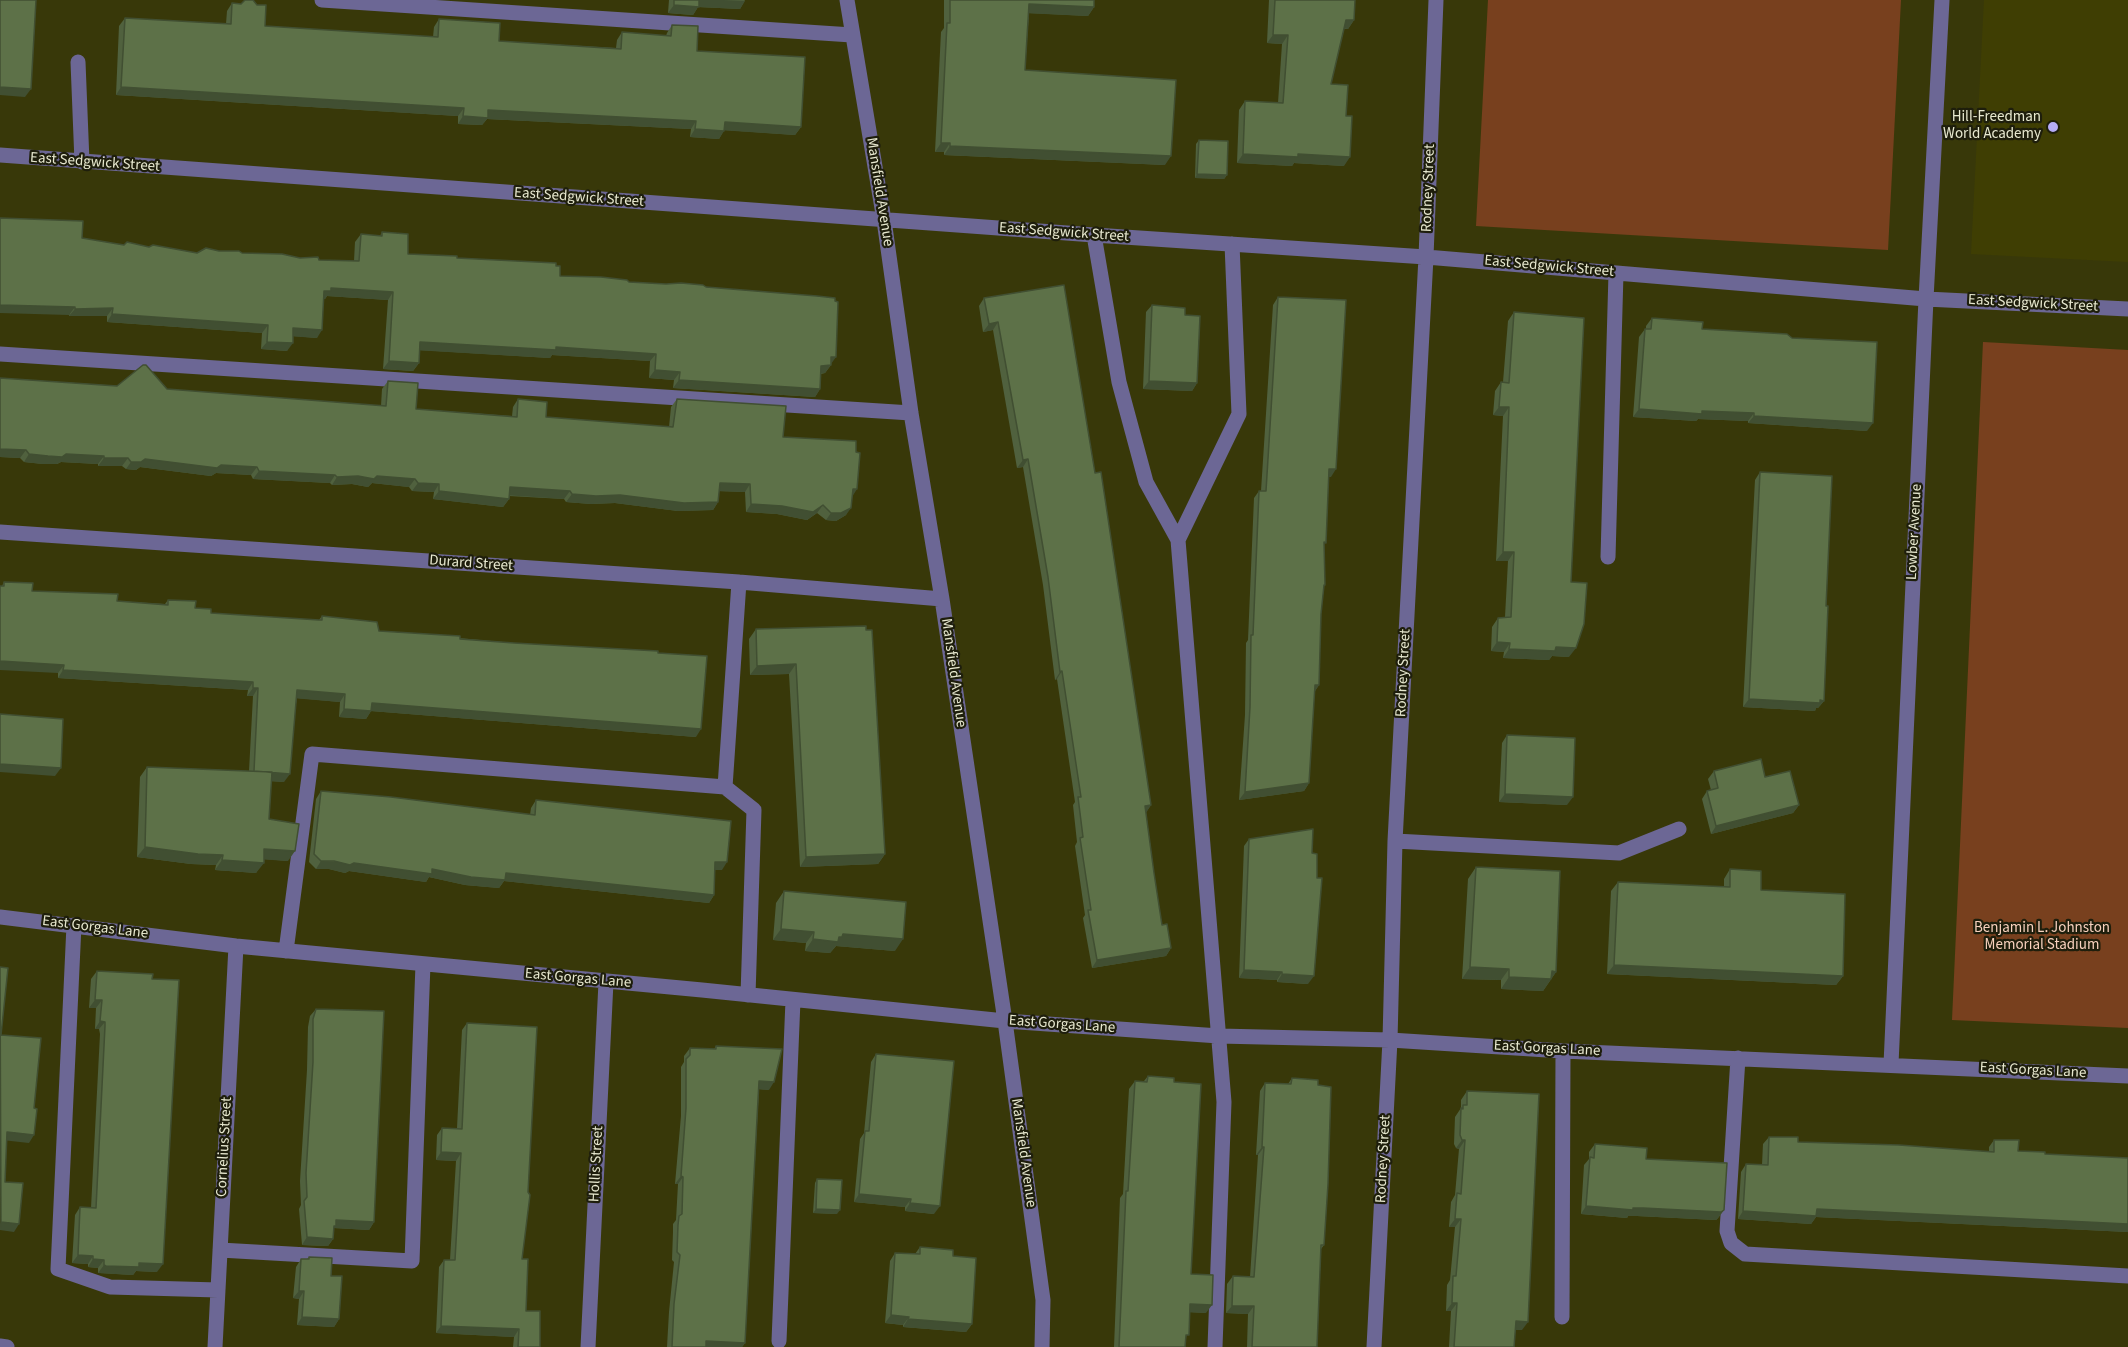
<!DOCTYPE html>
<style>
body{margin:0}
canvas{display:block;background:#383809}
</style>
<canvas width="2128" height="1347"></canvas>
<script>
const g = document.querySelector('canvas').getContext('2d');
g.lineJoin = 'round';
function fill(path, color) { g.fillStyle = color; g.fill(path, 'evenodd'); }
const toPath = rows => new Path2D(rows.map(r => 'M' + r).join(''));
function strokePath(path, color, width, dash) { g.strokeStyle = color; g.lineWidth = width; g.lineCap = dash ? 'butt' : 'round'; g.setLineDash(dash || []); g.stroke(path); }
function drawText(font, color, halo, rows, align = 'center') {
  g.font = font + ' "Source Sans 3",sans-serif'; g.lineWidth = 4.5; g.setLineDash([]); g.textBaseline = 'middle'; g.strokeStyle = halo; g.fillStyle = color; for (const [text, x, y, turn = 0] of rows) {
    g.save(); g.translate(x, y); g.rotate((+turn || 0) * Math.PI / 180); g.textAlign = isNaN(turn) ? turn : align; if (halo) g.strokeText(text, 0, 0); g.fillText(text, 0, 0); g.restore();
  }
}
const built = toPath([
 [1984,0,2128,0,2128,262,1971,254]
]);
const green = toPath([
 [1488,0,1901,0,1888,250,1476,226],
 [1983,342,2128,350,2128,1028,1952,1020]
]);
const minor = toPath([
 [322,0,852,35],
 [847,0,884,220,911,413,942,599,1005,1021,1043,1300,1042,1347],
 [78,62,82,162],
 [0,155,1094,235,1426,257,1926,299,2128,309],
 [1094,235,1119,382,1146,482,1178,540],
 [0,354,911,413],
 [0,532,739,582,942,599],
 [1608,557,1616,273],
 [725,787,754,810,748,995],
 [1395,841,1619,853,1679,829],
 [0,917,236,946,702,990,1005,1021,1219,1036,1390,1040,1563,1051,2128,1076],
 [74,925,58,1269,110,1287,218,1290],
 [286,951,312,754,725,787,739,582],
 [1738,1058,1727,1231,1731,1243,1745,1254,2128,1276],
 [1891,1064,1926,299,1942,0],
 [220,1250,412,1261,423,964],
 [1562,1317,1563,1051],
 [779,1341,793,1000],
 [0,1346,7,1347],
 [215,1347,236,946],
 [588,1347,606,982],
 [1215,1347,1224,1102,1178,540,1239,414,1232,244],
 [1374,1347,1390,1040,1395,841,1426,257,1436,0]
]);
const wall = toPath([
 [669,0,745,0,740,9,698,7,693,15,668,13],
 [944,0,1094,0,1094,7,1088,16,1029,13,1025,70,1165,165,944,155,944,152,935,152,941,32,944,28],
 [1269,0,1355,0,1354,20,1348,29,1344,29,1331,84,1344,166,1294,163,1292,166,1237,163,1239,110,1245,101,1278,103,1282,44,1267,43],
 [232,3,265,26,433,37,434,27,439,19,499,41,616,48,617,40,622,32,666,36,667,33,672,25,697,51,801,127,795,135,724,130,719,139,690,137,691,129,487,119,482,125,458,124,458,116,116,95,119,26,125,18,226,24,227,11],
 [1199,140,1227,175,1224,179,1195,178,1196,144],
 [382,232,408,254,556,266,560,276,629,282,831,364,831,365,825,373,821,374,820,389,815,397,673,388,674,380,649,378,650,361,552,355,550,358,419,350,419,363,413,371,383,369,388,300,327,296,325,299,324,299,317,338,293,336,287,351,261,349,262,333,107,322,107,316,69,316,82,238,124,245,197,253,219,251,319,260,354,261,355,242,361,234,380,236],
 [1278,297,1331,477,1328,477,1324,545,1323,588,1321,614,1319,685,1314,692,1309,783,1304,791,1239,800,1245,715,1246,643,1248,640,1254,498,1259,491,1261,491,1273,305],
 [984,298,1095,473,1151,805,1146,812,1154,873,1162,925,1171,948,1166,956,1092,968,1083,918,1085,915,1075,846,1077,842,1073,805,1075,802,1057,679,1055,680,1043,585,1023,467,1017,468,993,330,983,332,979,306],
 [1152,305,1185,315,1197,383,1192,391,1143,389,1146,312],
 [1514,312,1571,582,1569,657,1552,656,1549,660,1503,658,1504,652,1491,651,1492,627,1498,618,1505,617,1508,561,1496,561,1503,416,1493,415,1495,391,1501,382,1503,382,1508,321],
 [1652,318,1702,329,1867,431,1748,423,1748,421,1698,419,1696,421,1633,417,1639,337,1645,329,1646,329,1646,326],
 [0,378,167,389,381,406,382,389,388,381,416,409,512,416,513,407,518,399,546,417,669,427,671,407,677,399,783,437,852,496,846,515,836,521,826,520,817,513,807,520,777,514,746,512,745,492,719,491,718,502,713,510,678,511,615,503,591,504,566,502,564,499,509,496,509,499,503,507,433,499,434,492,412,491,409,487,372,483,368,487,352,484,332,485,330,483,253,479,251,475,216,473,211,476,140,467,136,470,126,469,122,466,98,466,98,464,61,462,57,464,43,464,24,462,20,458,0,457],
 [1760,472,1826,606,1824,701,1818,708,1816,708,1815,711,1743,707,1755,480],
 [4,582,32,591,117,601,165,604,168,600,211,613,319,620,322,616,379,631,514,643,658,653,696,737,371,711,366,719,339,717,340,702,297,698,284,782,271,781,269,819,288,861,264,859,256,873,215,870,216,865,191,864,137,857,140,777,147,767,249,771,253,696,247,696,248,690,58,678,58,673,2,586],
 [756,629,866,630,885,854,878,864,800,867,789,674,750,675,749,639],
 [1507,735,1567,805,1499,802,1502,743],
 [1714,771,1799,805,1793,813,1711,834,1702,799,1707,791,1711,790,1708,779],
 [321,791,530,815,531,808,536,800,722,870,715,870,714,895,709,903,504,881,499,888,465,885,429,877,426,882,349,871,345,873,329,869,316,869,309,862,316,799],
 [1249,839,1308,984,1277,982,1277,980,1239,978,1244,846],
 [1476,867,1556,972,1543,991,1501,989,1501,980,1462,979,1468,879],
 [1730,869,1761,890,1843,976,1836,985,1607,974,1611,891,1618,882,1724,887,1724,879],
 [784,891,895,951,836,946,830,953,805,951,806,943,773,940,776,903],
 [97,971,157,1272,136,1271,133,1275,100,1273,98,1273,98,1268,88,1267,88,1264,72,1263,75,1215,80,1207,91,1208,100,1034,99,1029,95,1029,96,1008,89,1008,91,979],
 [316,1009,374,1222,369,1230,334,1228,333,1239,328,1246,302,1245,299,1209,301,1205,300,1181,307,1070,308,1027,310,1016],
 [467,1023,522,1259,526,1311,540,1347,513,1347,514,1337,436,1333,439,1267,444,1260,450,1260,456,1161,436,1160,437,1135,442,1128,457,1128,462,1030],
 [716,1046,769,1090,759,1089,745,1343,742,1347,667,1347,669,1312,674,1262,672,1260,673,1232,673,1224,676,1220,678,1184,675,1184,681,1116,681,1067,684,1062,684,1056,690,1048,714,1049],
 [876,1054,934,1214,905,1211,905,1207,854,1202,860,1139,864,1133,871,1062],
 [1148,1076,1191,1274,1206,1313,1189,1312,1185,1347,1114,1347,1120,1198,1123,1194,1129,1089,1135,1081,1144,1081],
 [1292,1078,1324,1245,1321,1249,1317,1347,1247,1347,1248,1314,1226,1313,1227,1284,1233,1276,1250,1277,1258,1155,1256,1155,1260,1091,1265,1083,1288,1084],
 [1467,1091,1522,1330,1515,1330,1514,1347,1449,1347,1451,1311,1446,1311,1447,1285,1450,1280,1455,1227,1449,1227,1451,1202,1455,1195,1459,1149,1456,1148,1454,1144,1455,1117,1461,1108,1461,1100],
 [1769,1137,1798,1142,1989,1152,1989,1147,1994,1140,2018,1151,2045,1154,2128,1158,2128,1232,1816,1217,1811,1224,1738,1219,1741,1172,1746,1164,1762,1165,1763,1144],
 [1595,1144,1646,1159,1724,1210,1718,1218,1716,1220,1637,1216,1628,1216,1627,1218,1581,1214,1584,1165,1589,1159,1589,1152],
 [817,1179,837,1214,813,1213,815,1183],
 [920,1247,953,1256,972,1324,966,1332,903,1327,903,1325,885,1323,890,1261,895,1253,915,1254],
 [309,1257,331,1276,339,1319,334,1327,297,1325,299,1299,293,1298,296,1267,301,1259,307,1259]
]);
const shadedWall = toPath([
 [698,0,723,0,745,1,740,9,698,7,693,15,668,13,674,5],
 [1029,4,1094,7,1088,16,1023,13],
 [1346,20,1354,20,1348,29,1340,28],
 [1273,35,1288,35,1282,44,1267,43],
 [0,87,31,89,25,97,0,95],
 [121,87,464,108,458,116,116,95],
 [488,110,696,121,691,129,487,119,482,125,458,124,463,116],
 [725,122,801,127,795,135,719,130],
 [695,129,724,131,719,139,690,137],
 [941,143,950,143,944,152,935,152],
 [950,146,1171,156,1165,165,944,155],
 [1243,154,1298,154,1350,157,1344,166,1294,163,1292,166,1237,163],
 [1197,174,1227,175,1224,179,1195,178],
 [331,288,393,292,388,300,327,296,325,299,319,299,324,291],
 [0,305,75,307,69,315,0,313],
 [113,308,107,316,69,316,75,309],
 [112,314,268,325,262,333,107,322],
 [998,322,993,330,983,332,989,324],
 [293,328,322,330,317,338,288,336],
 [267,342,293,343,287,351,261,349],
 [420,342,556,347,656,354,650,361,552,355,550,358,414,350],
 [831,357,836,357,831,364],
 [389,361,419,363,413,371,383,369],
 [831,365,825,373,816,374,821,366],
 [655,370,680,372,674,380,649,378],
 [679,380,820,389,815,397,673,388],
 [1149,381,1197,383,1192,391,1143,389],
 [1499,407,1509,407,1503,416,1493,415],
 [1639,409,1702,411,1754,413,1748,421,1698,419,1696,421,1633,417],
 [1754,416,1873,423,1867,431,1748,423],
 [0,449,26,450,20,458,0,457],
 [29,454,66,454,104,456,98,464,61,462,57,464,43,464,24,462],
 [104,458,128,458,122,466,98,466],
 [145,459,221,465,257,467,251,475,216,473,211,476,140,467,136,470,126,469,131,462],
 [1028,459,1023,467,1017,468,1023,460],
 [1329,469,1336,469,1331,477,1323,477],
 [259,471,335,475,330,483,253,479],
 [377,476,415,479,409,487,372,483,368,487,352,484,332,485,337,477],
 [418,483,439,484,434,492,412,491],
 [720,483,750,484,745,492,714,491],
 [510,487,570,491,564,499,504,495],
 [853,489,857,489,852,497],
 [439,491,509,499,503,507,433,499],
 [572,494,620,495,718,502,713,510,678,511,615,503,591,504,566,502],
 [751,504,823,505,817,513,807,520,777,514,746,512],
 [851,508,846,515,836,521,826,520,831,513],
 [1503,552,1514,552,1508,561,1496,561],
 [1497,642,1510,643,1504,652,1491,651],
 [1556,647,1576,648,1569,657,1552,656,1549,660,1503,658,1509,649],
 [0,661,64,665,58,673,0,670],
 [796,664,789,674,750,675,757,666],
 [63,670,253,682,248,690,58,678],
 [1062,671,1057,679,1055,680,1060,672],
 [1315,685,1319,685,1314,693],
 [253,688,258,688,253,696,247,696],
 [297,690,345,694,340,702,292,698],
 [1749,699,1820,700,1824,701,1818,708,1816,708,1815,711,1743,707],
 [372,703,701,729,696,737,371,711,366,719,339,717,344,709],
 [0,764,61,768,55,776,0,772],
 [254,772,290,774,284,782,249,780],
 [1309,783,1304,791,1239,800,1245,792],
 [1505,794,1573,797,1567,805,1499,802],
 [1151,805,1146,813,1145,806],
 [1799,805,1793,813,1711,834,1716,826],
 [145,847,223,855,216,865,191,864,137,857],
 [264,849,295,851,288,861,257,859],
 [885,854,878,864,800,867,806,857],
 [222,860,264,863,256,873,215,870],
 [321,861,506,873,714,895,709,903,504,881,499,888,465,885,429,877,426,882,349,871,345,873,329,869,316,869],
 [715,862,727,862,722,870,710,870],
 [781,929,814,932,806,943,773,940],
 [843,934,903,939,895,951,836,946,830,953,805,951,813,939,839,937],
 [1171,948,1166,956,1092,968,1097,960],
 [1614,965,1843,976,1836,985,1607,974],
 [1470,967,1509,969,1501,980,1462,979],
 [1244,970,1282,972,1277,980,1239,978],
 [1552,971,1556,972,1543,991,1501,989,1509,977],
 [1282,974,1314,976,1308,984,1277,982],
 [95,1000,102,1000,96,1008,89,1008],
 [100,1021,105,1022,99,1029,95,1029],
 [759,1081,774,1082,769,1090,754,1089],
 [7,1132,34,1135,29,1143,2,1140],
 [1462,1140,1465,1140,1459,1149,1456,1148],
 [1262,1147,1264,1147,1258,1155,1256,1155],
 [441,1152,461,1153,456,1161,436,1160],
 [681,1176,683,1177,678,1184,675,1184],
 [859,1194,911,1199,905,1207,854,1202],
 [910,1203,940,1206,934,1214,905,1211],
 [1586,1206,1633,1208,1724,1210,1718,1218,1716,1220,1637,1216,1628,1216,1627,1218,1581,1214],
 [816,1209,840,1210,837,1214,813,1213],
 [1817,1209,2128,1224,2128,1232,1816,1217,1811,1224,1738,1219,1743,1211],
 [1455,1219,1461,1219,1455,1227,1449,1227],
 [336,1220,374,1222,369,1230,334,1228,330,1234],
 [1,1222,19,1224,14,1232,0,1230,0,1224],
 [307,1237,333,1239,328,1246,302,1245],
 [78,1255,93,1256,88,1264,72,1263],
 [93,1259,104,1260,98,1268,88,1267],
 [139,1263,163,1264,157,1272,136,1271,133,1275,98,1273,104,1265],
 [299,1291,304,1291,299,1299,293,1298],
 [1452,1303,1457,1303,1451,1311,1446,1311],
 [1190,1304,1212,1305,1206,1313,1184,1312],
 [1232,1306,1254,1306,1248,1314,1226,1313],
 [891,1315,909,1317,903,1325,885,1323],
 [302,1317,339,1319,334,1327,297,1325],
 [908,1319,972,1324,966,1332,903,1327],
 [1516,1321,1528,1322,1522,1330,1510,1330],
 [441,1326,519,1329,514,1337,436,1333],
 [706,1341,745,1343,742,1347,702,1347]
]);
const building = toPath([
 [0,0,36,0,31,89,0,87,0,0],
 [245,0,253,0,257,5,266,5,265,26,438,37,439,19,500,23,499,41,621,49,622,32,671,36,672,25,698,26,697,51,805,57,801,127,725,122,724,131,695,129,696,121,488,110,488,118,463,116,464,108,121,87,125,18,231,24,232,3,241,4,245,0],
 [674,0,699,0,699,7,674,5,674,0],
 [950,0,1094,0,1094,7,1029,4,1025,70,1176,80,1171,156,950,146,950,143,941,143,947,23,950,23,950,0],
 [1275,0,1355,0,1354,20,1346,20,1331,84,1348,85,1346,116,1352,116,1350,157,1298,154,1298,157,1243,154,1245,101,1283,103,1288,35,1273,35,1275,0],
 [1199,140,1228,141,1227,175,1197,174,1199,140],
 [0,218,83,221,82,238,124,245,127,242,149,247,153,245,197,253,206,248,219,251,239,251,242,253,282,254,300,258,318,257,319,260,359,261,361,234,382,236,382,232,408,234,408,254,457,256,457,258,556,263,556,266,560,266,560,276,601,277,627,280,629,282,666,284,681,283,703,285,706,287,817,296,835,298,835,301,838,302,836,357,831,357,831,365,821,366,820,389,679,380,680,372,655,370,656,354,556,347,556,350,420,342,419,363,389,361,393,292,331,288,331,291,324,291,322,330,293,328,293,343,267,342,268,325,112,314,113,308,75,309,75,307,0,305,0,218],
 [1064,285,1095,473,1101,472,1151,805,1145,806,1154,873,1162,925,1167,924,1171,948,1097,960,1088,910,1091,910,1080,838,1083,837,1078,797,1081,797,1062,671,1060,672,1048,577,1028,459,1023,460,998,322,989,324,984,298,1064,285],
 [1278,297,1346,300,1336,469,1329,469,1326,543,1324,542,1325,585,1324,585,1321,614,1319,685,1315,685,1309,783,1245,792,1250,707,1251,635,1253,635,1259,491,1266,491,1278,297],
 [1152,305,1185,308,1185,315,1200,316,1197,383,1149,381,1152,305],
 [1514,312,1584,318,1571,582,1587,583,1584,624,1576,648,1556,647,1555,651,1509,649,1510,643,1497,642,1498,618,1511,617,1514,552,1503,552,1509,407,1499,407,1501,382,1509,383,1514,312],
 [1652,318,1703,322,1702,329,1787,334,1792,338,1877,342,1873,423,1754,416,1754,413,1702,411,1702,414,1639,409,1645,329,1651,329,1652,318],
 [143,365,146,365,167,389,386,406,388,381,418,383,416,409,517,417,518,399,547,402,546,417,673,427,677,399,786,406,783,437,856,441,856,452,860,453,857,489,853,489,851,508,841,513,831,513,823,505,813,512,782,506,751,504,750,484,720,483,718,502,684,503,620,495,596,496,572,494,570,491,510,487,509,499,439,491,439,484,418,483,415,479,377,476,374,479,358,476,337,477,335,475,259,471,257,467,221,465,217,468,145,459,141,462,131,462,128,458,104,458,104,456,66,454,62,457,48,456,29,454,26,450,0,449,0,378,117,386,143,365],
 [1760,472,1832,476,1826,606,1828,606,1824,701,1820,700,1820,703,1749,699,1760,472],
 [4,582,33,583,32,591,118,594,117,601,168,605,168,600,196,601,195,608,211,609,211,613,319,620,322,620,322,616,377,622,379,631,460,636,460,639,514,643,658,651,658,653,707,656,701,729,372,703,371,711,344,709,345,694,297,690,290,774,254,771,258,688,253,688,253,682,63,670,64,665,0,661,0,586,4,586,4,582],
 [866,626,866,630,872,630,885,854,806,857,796,664,757,666,756,629,866,626],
 [0,714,63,719,61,768,0,764,0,714],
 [1507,735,1575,738,1573,797,1505,794,1507,735],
 [1761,759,1765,777,1790,771,1799,805,1716,826,1707,791,1718,788,1714,771,1761,759],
 [147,767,272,772,269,819,299,824,295,851,264,849,264,863,222,860,223,855,198,854,145,847,147,767],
 [321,791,391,797,535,815,536,800,731,821,727,862,715,862,714,895,506,873,505,880,471,877,432,869,432,874,354,863,350,865,334,861,321,861,314,854,321,791],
 [1313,829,1312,853,1317,854,1317,878,1322,878,1314,976,1282,974,1282,972,1244,970,1249,839,1313,829],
 [1476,867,1560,871,1556,972,1552,971,1551,979,1509,977,1509,969,1470,967,1476,867],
 [1730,869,1761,871,1761,890,1845,894,1843,976,1614,965,1618,882,1730,887,1730,869],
 [784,891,906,902,903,939,843,934,842,937,839,937,838,942,813,939,814,932,781,929,784,891],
 [0,967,8,968,1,1035,41,1038,34,1108,37,1109,34,1135,7,1132,5,1182,23,1183,19,1224,1,1222,1,1227,0,967],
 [97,971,153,974,152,979,179,980,163,1264,139,1263,139,1267,106,1266,104,1265,104,1260,93,1259,93,1256,78,1255,80,1207,96,1208,105,1026,105,1022,100,1021,102,1000,95,1000,97,971],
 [316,1009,384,1011,374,1222,336,1220,336,1226,334,1226,333,1239,307,1237,304,1201,307,1197,306,1173,313,1062,313,1019,316,1009],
 [467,1023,537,1027,528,1192,530,1195,522,1259,528,1259,526,1311,540,1311,540,1347,518,1347,519,1329,441,1326,444,1260,455,1260,461,1153,441,1152,442,1128,462,1129,467,1023],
 [716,1046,782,1049,774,1082,759,1081,745,1343,706,1341,706,1347,672,1347,674,1304,680,1255,677,1252,678,1225,679,1216,682,1214,683,1177,681,1176,686,1108,686,1059,690,1055,690,1048,716,1049,716,1046],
 [876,1054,954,1061,940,1206,910,1203,911,1199,859,1194,865,1131,869,1131,876,1054],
 [1148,1076,1174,1078,1174,1082,1201,1084,1191,1274,1213,1275,1212,1305,1190,1304,1189,1335,1186,1335,1185,1347,1119,1347,1126,1191,1128,1191,1135,1081,1147,1082,1148,1076],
 [1292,1078,1318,1080,1318,1085,1331,1087,1328,1184,1324,1245,1321,1245,1317,1347,1252,1347,1254,1306,1232,1306,1233,1276,1254,1277,1264,1147,1262,1147,1265,1083,1291,1084,1292,1078],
 [1467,1091,1539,1094,1528,1322,1516,1321,1514,1347,1454,1347,1457,1303,1452,1303,1453,1276,1456,1276,1461,1219,1455,1219,1457,1193,1461,1194,1465,1140,1462,1140,1460,1135,1461,1108,1463,1109,1463,1105,1467,1105,1467,1091],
 [1769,1137,1798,1137,1798,1142,1899,1145,1994,1152,1994,1140,2019,1140,2018,1151,2045,1152,2045,1154,2128,1158,2128,1224,1817,1209,1816,1216,1743,1211,1746,1164,1768,1165,1769,1137],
 [1595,1144,1647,1148,1646,1159,1727,1163,1724,1210,1721,1212,1643,1208,1633,1208,1633,1210,1586,1206,1590,1157,1594,1158,1595,1144],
 [817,1179,842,1180,840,1210,816,1209,817,1179],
 [920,1247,953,1250,953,1256,976,1258,972,1324,908,1319,909,1317,891,1315,895,1253,920,1254,920,1247],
 [309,1257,332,1258,331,1276,342,1276,339,1319,302,1317,304,1291,299,1291,301,1259,309,1259,309,1257]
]);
const markers = [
 [2053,127,6,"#b5acf8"]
];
const poiNames = [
 ["Hill-Freedman",2041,118],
 ["World Academy",2041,135]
];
const streetNames = [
 ["East Sedgwick Street",95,163,4],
 ["Rodney Street",1429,188,-88],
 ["Mansfield Avenue",879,192,81],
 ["East Sedgwick Street",579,198,4],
 ["East Sedgwick Street",1064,233,4],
 ["East Sedgwick Street",1549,267,5],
 ["East Sedgwick Street",2033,304,3],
 ["Lowber Avenue",1915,532,-87],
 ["Durard Street",471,564,4],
 ["Mansfield Avenue",953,673,82],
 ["Rodney Street",1404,673,-87],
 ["East Gorgas Lane",95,928,7],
 ["East Gorgas Lane",578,979,5],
 ["East Gorgas Lane",1062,1025,4],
 ["East Gorgas Lane",1547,1049,3],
 ["East Gorgas Lane",2033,1071,3],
 ["Cornelius Street",225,1147,-87],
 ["Mansfield Avenue",1023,1153,82],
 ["Rodney Street",1384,1159,-87],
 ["Hollis Street",597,1164,-87]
];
const parkNames = [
 ["Benjamin L. Johnston",2042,929],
 ["Memorial Stadium",2042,946]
];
fill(built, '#3f3e03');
fill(green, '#78401e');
strokePath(minor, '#6c6795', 15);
fill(wall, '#50613e');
fill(shadedWall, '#414f32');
fill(building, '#5d7148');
strokePath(building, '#414f32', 1.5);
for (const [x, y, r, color] of markers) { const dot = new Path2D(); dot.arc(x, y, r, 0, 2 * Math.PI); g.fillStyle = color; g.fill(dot); strokePath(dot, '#1e1e0c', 2); }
drawText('15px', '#e7e8cf', '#1e1e0c', poiNames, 'right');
drawText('15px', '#e7e8cf', '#1e1e0c', streetNames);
drawText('15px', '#f8d1bd', '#1e1e0c', parkNames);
</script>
